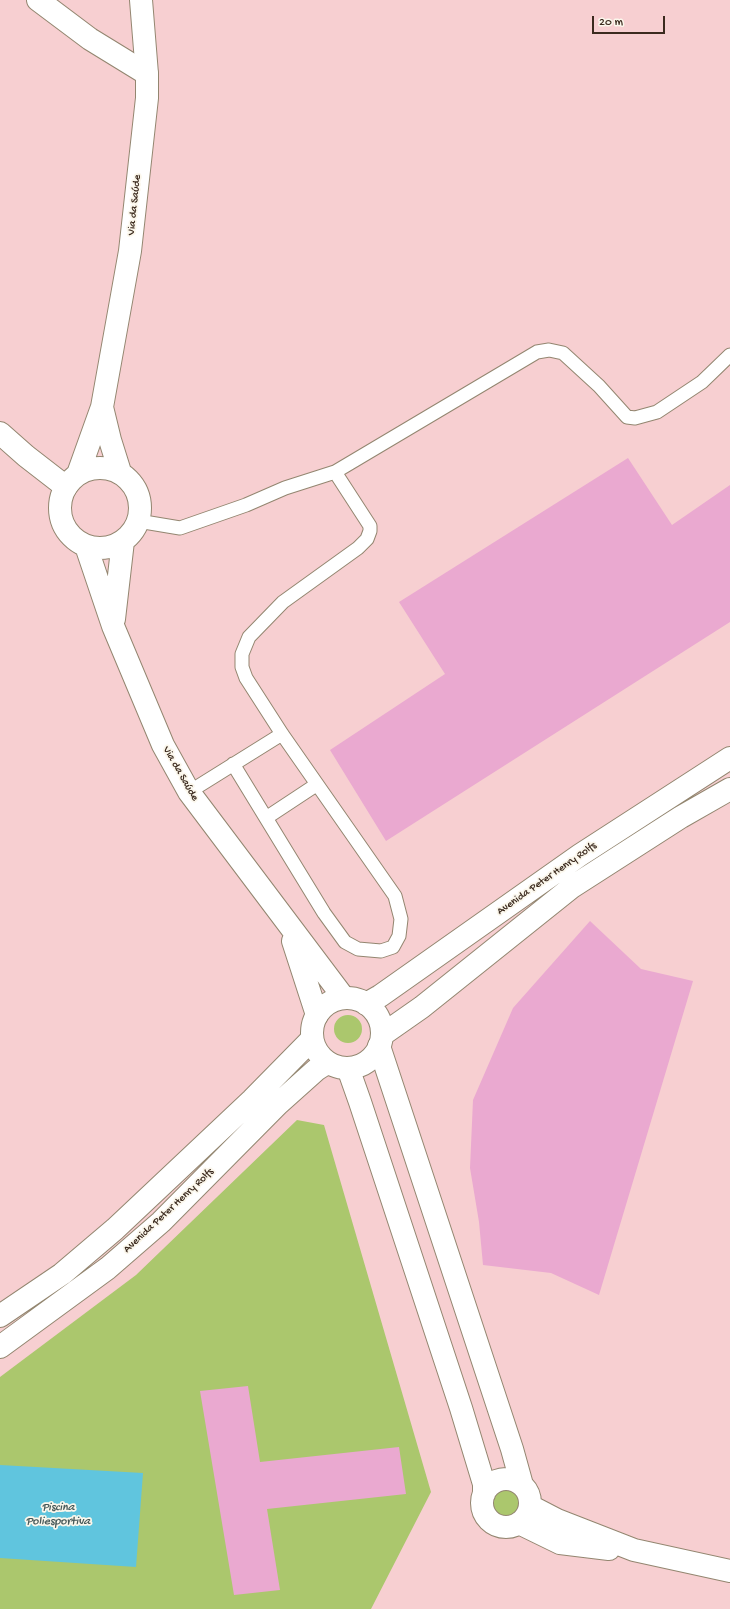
<!DOCTYPE html>
<meta charset="utf-8">
<style>
body{margin:0}
#map{position:relative;width:730px;height:1609px;overflow:hidden;background:#ebe2c2;font-family:"Gochi Hand",sans-serif}
canvas{display:block}
.scale{position:absolute;left:592px;top:16px;width:73px;height:18px;box-sizing:border-box;border:2px solid #3b2a1e;border-top:0;padding-left:5px;font-size:12px;line-height:14px;white-space:nowrap;color:#3b2a1e;-webkit-text-stroke:3px #fbf7ec;paint-order:stroke}
</style>
<div id="map">
<canvas width="730" height="1609"></canvas>
<div class="scale">20 m</div>
</div>
<script>
const g = document.querySelector('canvas').getContext('2d');
g.lineJoin = 'round';
function fill(path, color) { g.fillStyle = color; g.fill(path, 'evenodd'); }
const toPath = rows => new Path2D(rows.map(r => 'M' + r).join(''));
function strokePath(path, color, width, dash) { g.strokeStyle = color; g.lineWidth = width; g.lineCap = dash ? 'butt' : 'round'; g.setLineDash(dash || []); g.stroke(path); }
function drawText(font, color, halo, rows, align = 'center') {
  g.font = font + ' "Gochi Hand",sans-serif'; g.lineWidth = 3.5; g.setLineDash([]); g.textBaseline = 'middle'; g.strokeStyle = halo; g.fillStyle = color; for (const [text, x, y, turn = 0] of rows) {
    g.save(); g.translate(x, y); g.rotate((+turn || 0) * Math.PI / 180); g.textAlign = isNaN(turn) ? turn : align; if (halo) g.strokeText(text, 0, 0); g.fillText(text, 0, 0); g.restore();
  }
}
const built = toPath([
 [0,0,730,0,730,1609,0,1609]
]);
const green = toPath([
 '334 1029a14 14 0 1 1 28 0a14 14 0 1 1-28 0Z',
 [297,1120,324,1125,431,1492,371,1609,0,1609,0,1377,136,1275],
 '491 1503a14 14 0 1 1 28 0a14 14 0 1 1-28 0Z'
]);
const water = toPath([
 [0,1465,143,1473,136,1567,0,1558]
]);
const building = toPath([
 [628,458,672,525,730,485,730,622,386,841,330,750,445,674,399,602],
 [590,921,641,969,693,981,599,1295,551,1273,483,1265,479,1222,470,1168,473,1100,513,1008],
 [248,1386,260,1462,399,1447,406,1494,267,1509,280,1590,234,1595,200,1391]
]);
const service = toPath([
 [138,521,180,528,246,505,285,488,335,472,537,352,549,350,563,353,599,386,627,417,635,418,657,412,702,382,730,355],
 [233,764,324,913,345,942,358,949,381,951,393,947,399,936,401,919,395,896,282,734,246,678,242,667,242,654,249,637,283,602,358,548,367,539,370,531,370,526,335,472],
 [189,792,282,734],
 [266,818,316,785]
]);
const minor = toPath([
 [38,0,90,39,147,74],
 [0,433,26,456,66,487],
 [379,1046,512,1449,522,1485],
 [348,1068,360,1102,461,1408,484,1484,484,1494],
 '482 1503a24 24 0 1 1 48 0a24 24 0 1 1-48 0Z',
 [530,1506,557,1520,634,1550,730,1571],
 [519,1523,560,1543,609,1549]
]);
const tertiary = toPath([
 [102,407,110,440,120,472],
 '60 508a40 40 0 1 1 80 0a40 40 0 1 1-80 0Z',
 [78,474,102,407,130,251,147,98,147,74,141,0],
 [86,546,113,626,163,745,189,792,344,998],
 [114,619,123,541],
 [293,941,317,1015]
]);
const secondary = toPath([
 '312 1033a35 35 0 1 1 70 0a35 35 0 1 1-70 0Z',
 [366,1004,380,996,580,855,730,758],
 [382,1035,422,1007,572,887,681,817,730,789],
 [0,1316,62,1274,115,1229,252,1100,312,1039],
 [0,1347,108,1268,161,1222,278,1104,316,1070,327,1063]
]);
const streetNames = [
 ["Via da Saúde",135,205,-84],
 ["Via da Saúde",180,774,60],
 ["Avenida Peter Henry Rolfs",547,879,-35],
 ["Avenida Peter Henry Rolfs",169,1211,-43]
];
const waterNames = [
 ["Piscina",58,1508],
 ["Poliesportiva",58,1522]
];
fill(built, '#f7cfd1');
fill(green, '#abc76d');
fill(water, '#60c5de');
fill(building, '#eaa9d0');
strokePath(service, '#938670', 15);
strokePath(minor, '#938670', 24);
strokePath(tertiary, '#938670', 24);
strokePath(secondary, '#938670', 24);
strokePath(service, '#fff', 13);
strokePath(minor, '#fff', 22);
strokePath(tertiary, '#fff', 22);
strokePath(secondary, '#fff', 22);
drawText('11px', '#3b2a1e', '#fbf7ec', streetNames);
drawText('italic 12px', '#465858', '#fbf7ec', waterNames);
</script>
